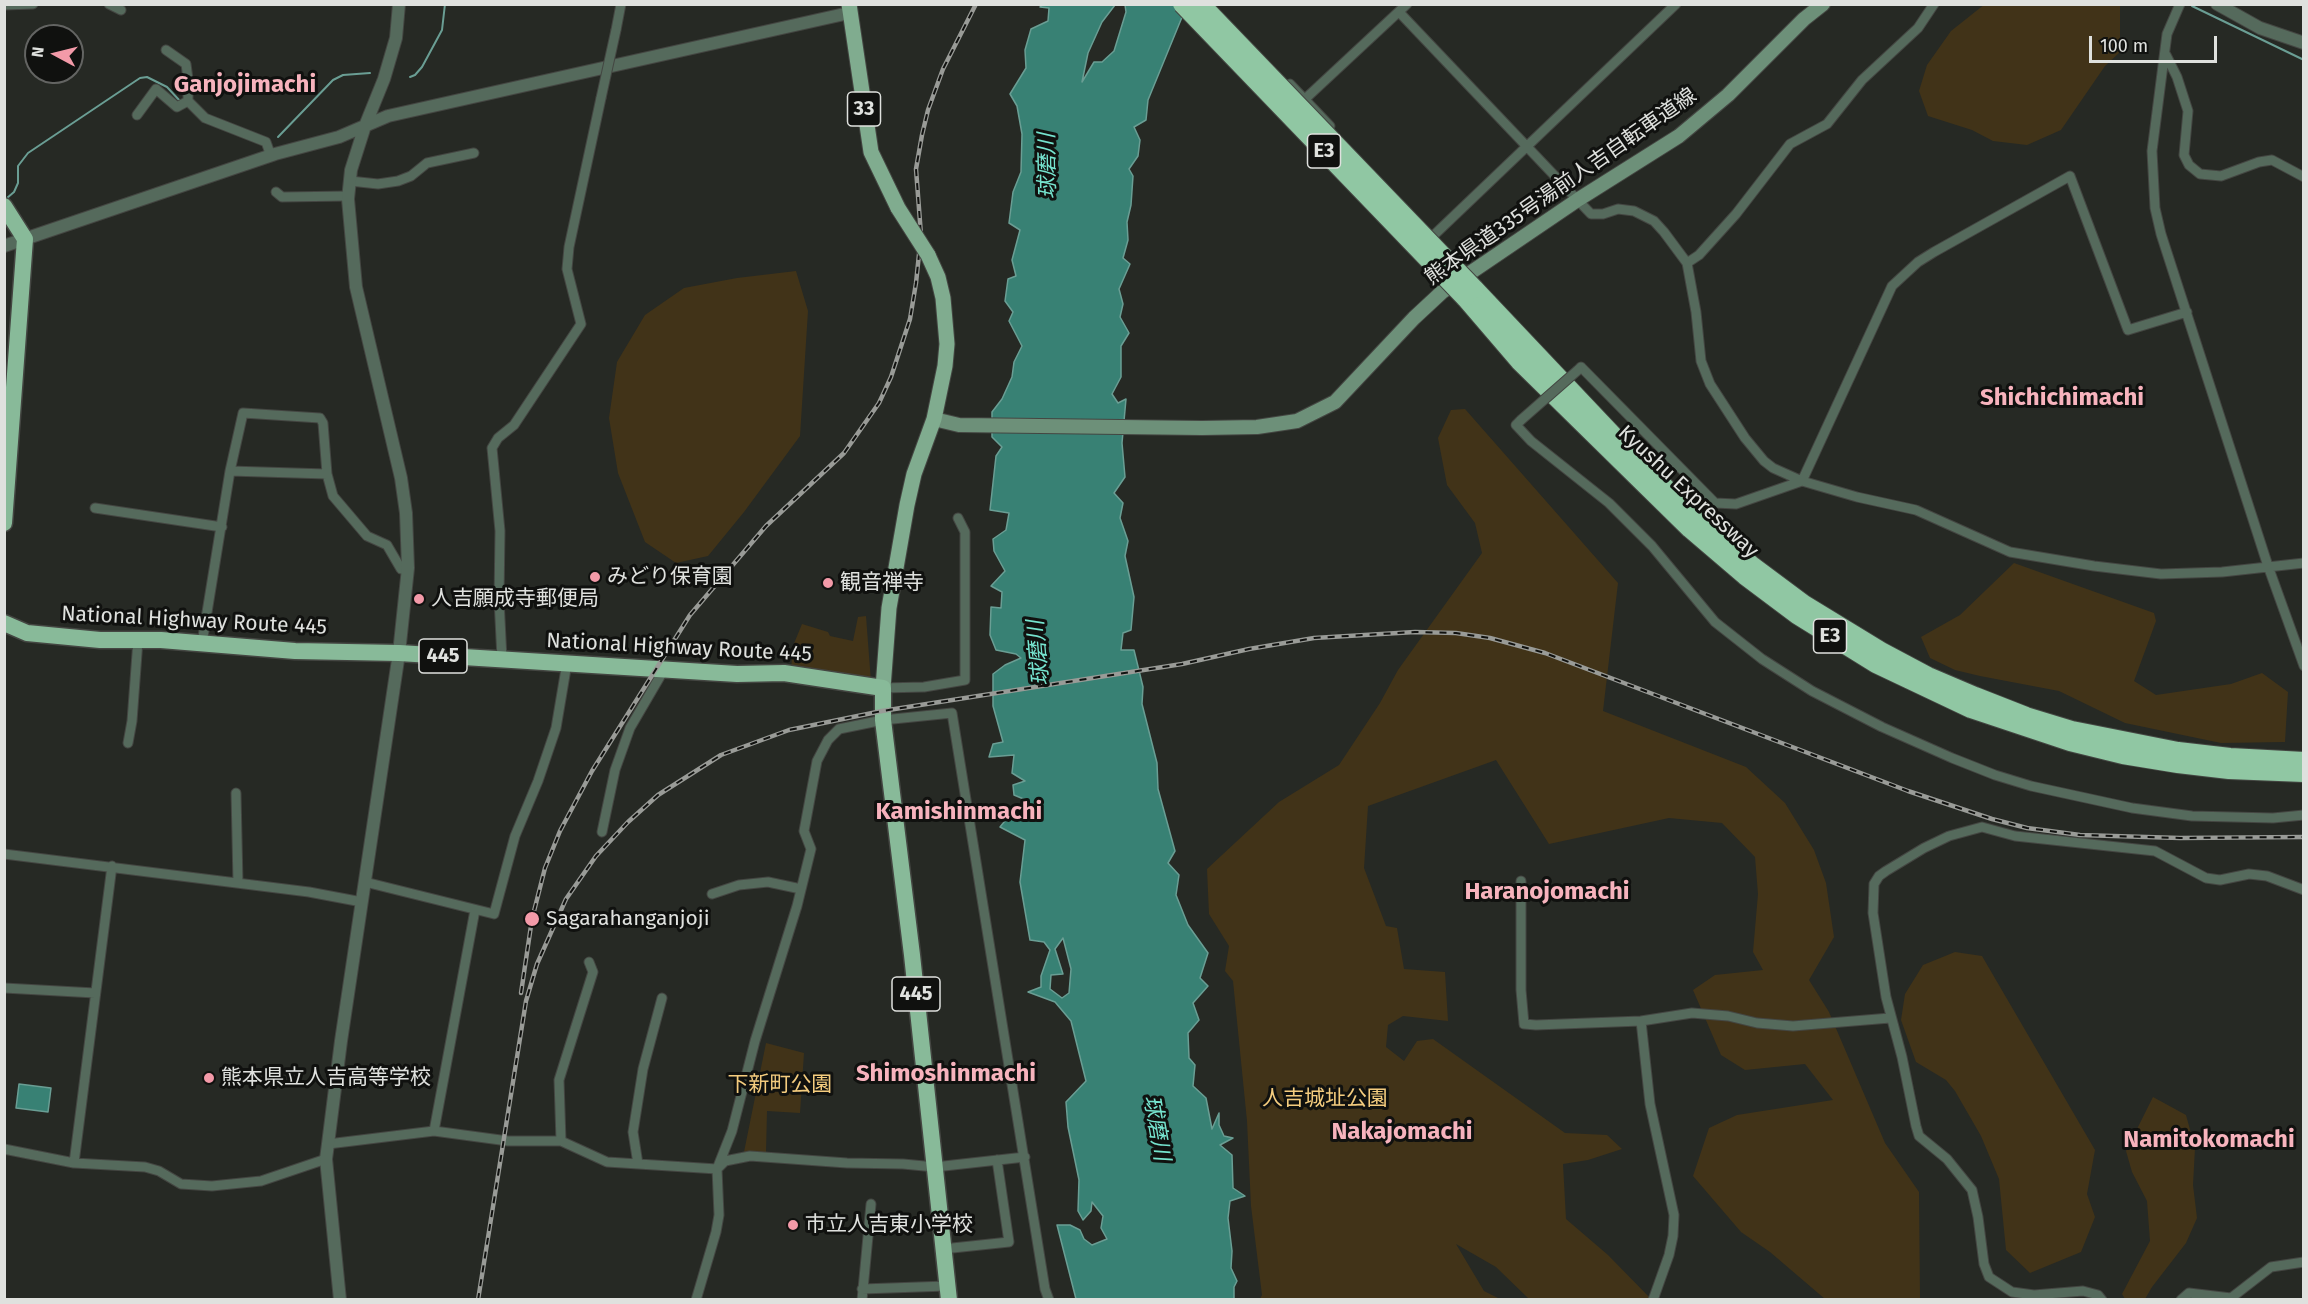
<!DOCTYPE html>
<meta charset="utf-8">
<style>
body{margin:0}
#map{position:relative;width:2308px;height:1304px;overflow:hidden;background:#262924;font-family:"Fira Sans",sans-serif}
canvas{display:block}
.frame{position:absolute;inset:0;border:6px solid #dfe1de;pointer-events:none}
.north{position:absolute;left:24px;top:24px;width:60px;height:60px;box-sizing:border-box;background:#10110f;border:2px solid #636462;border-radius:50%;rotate:277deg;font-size:16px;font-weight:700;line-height:24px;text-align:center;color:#dfe1de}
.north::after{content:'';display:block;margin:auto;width:21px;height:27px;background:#f39aa8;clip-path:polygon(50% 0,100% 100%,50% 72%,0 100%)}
.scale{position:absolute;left:2089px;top:36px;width:128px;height:27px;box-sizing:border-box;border:3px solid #dfe1de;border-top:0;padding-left:8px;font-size:18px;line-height:21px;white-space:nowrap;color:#dfe1de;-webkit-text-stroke:4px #10110f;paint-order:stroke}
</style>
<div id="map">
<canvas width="2308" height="1304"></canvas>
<div class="frame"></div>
<div class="north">N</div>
<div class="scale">100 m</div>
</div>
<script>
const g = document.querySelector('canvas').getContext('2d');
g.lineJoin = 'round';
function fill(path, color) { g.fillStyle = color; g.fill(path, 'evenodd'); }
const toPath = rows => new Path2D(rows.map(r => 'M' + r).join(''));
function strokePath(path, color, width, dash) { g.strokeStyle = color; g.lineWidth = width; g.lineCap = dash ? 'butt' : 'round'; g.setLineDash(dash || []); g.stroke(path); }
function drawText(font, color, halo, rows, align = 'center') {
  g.font = font + ' "Fira Sans","Noto Sans JP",sans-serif'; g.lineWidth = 6; g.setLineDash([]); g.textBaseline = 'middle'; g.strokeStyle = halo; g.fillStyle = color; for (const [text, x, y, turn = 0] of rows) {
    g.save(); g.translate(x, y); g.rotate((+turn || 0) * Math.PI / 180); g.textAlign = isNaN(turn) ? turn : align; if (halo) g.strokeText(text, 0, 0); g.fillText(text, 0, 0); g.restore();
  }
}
const green = toPath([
 [1985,4,2120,5,2120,52,2105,66,2061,130,2027,145,1993,141,1972,130,1928,116,1919,91,1927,65,1951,31],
 [796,271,808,311,800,436,744,512,708,556,676,563,645,542,618,473,609,418,617,362,645,315,684,288,737,278],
 [1465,409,1618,583,1603,711,1746,767,1785,803,1814,850,1826,883,1834,937,1809,980,1829,1012,1885,1143,1919,1192,1920,1299,1825,1299,1770,1252,1741,1232,1693,1176,1709,1128,1737,1115,1833,1100,1805,1064,1745,1070,1721,1055,1693,990,1715,975,1763,970,1753,952,1758,894,1755,857,1722,823,1669,818,1549,844,1496,760,1368,806,1364,868,1386,926,1397,928,1404,969,1445,972,1448,1021,1403,1016,1388,1025,1386,1047,1404,1061,1417,1041,1433,1039,1565,1133,1607,1135,1622,1149,1588,1160,1563,1164,1566,1219,1608,1255,1651,1299,1529,1299,1496,1267,1456,1244,1484,1291,1500,1299,1260,1299,1262,1295,1251,1206,1247,1121,1233,981,1225,971,1229,946,1209,914,1207,869,1279,802,1339,765,1380,703,1398,670,1482,553,1475,523,1447,485,1438,438,1451,410],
 [2014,563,2154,613,2156,621,2134,681,2156,695,2231,684,2262,673,2288,692,2285,742,2221,743,2125,723,2059,691,1980,676,1955,670,1930,658,1921,637,1960,615],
 [866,616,871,682,791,670,793,646,802,624,828,632,830,636,853,641,858,617],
 [1955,952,1982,956,2095,1150,2087,1194,2095,1217,2081,1252,2030,1273,2006,1250,1999,1179,1981,1136,1955,1091,1946,1080,1916,1062,1901,1020,1905,994,1923,965],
 [766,1043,804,1053,800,1113,767,1111,766,1152,769,1153,744,1152],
 [2153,1097,2186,1115,2195,1148,2193,1185,2197,1218,2186,1243,2152,1287,2145,1299,2125,1299,2122,1294,2150,1241,2147,1201,2132,1172,2126,1151]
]);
const water = toPath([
 [1042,5,1115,5,1102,22,1088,53,1082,82,1094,62,1102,62,1114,51,1126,12,1125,5,1187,5,1148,100,1146,120,1134,127,1140,140,1138,156,1129,169,1133,176,1131,205,1127,222,1128,240,1123,258,1130,264,1119,289,1123,304,1120,317,1129,333,1121,346,1121,377,1112,394,1118,403,1126,399,1122,443,1125,477,1114,493,1123,503,1120,518,1128,541,1125,556,1134,597,1131,630,1123,633,1121,650,1134,650,1143,687,1142,704,1157,763,1158,789,1175,851,1168,863,1179,875,1176,895,1188,925,1208,953,1200,978,1208,986,1193,1003,1199,1020,1188,1033,1189,1058,1195,1065,1193,1086,1206,1098,1212,1129,1219,1113,1219,1125,1224,1136,1233,1138,1220,1145,1232,1155,1233,1188,1245,1196,1230,1201,1228,1218,1232,1251,1231,1268,1237,1281,1234,1287,1234,1299,1076,1299,1057,1225,1070,1225,1080,1230,1084,1239,1092,1245,1107,1239,1101,1228,1103,1216,1092,1202,1091,1211,1083,1220,1078,1211,1079,1180,1068,1127,1066,1102,1086,1081,1071,1021,1055,1002,1028,992,1041,987,1041,976,1050,950,1044,942,1030,940,1020,882,1025,840,1000,827,1009,816,1026,815,1026,800,1014,795,1013,785,1025,781,1012,773,1014,755,989,757,993,744,1003,742,993,706,993,674,1005,665,1021,658,1016,654,996,650,990,635,991,607,1001,608,1002,592,991,586,1005,571,994,551,993,539,1006,530,1009,513,990,510,996,456,1002,447,992,437,992,412,1002,399,1012,377,1014,362,1022,346,1009,321,1013,312,1005,301,1008,279,1016,276,1012,260,1020,230,1009,223,1013,192,1021,172,1022,134,1017,106,1010,94,1026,68,1025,50,1031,29,1048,21,1049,8,1040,7,1042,5],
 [1063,938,1071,969,1069,993,1062,998,1050,989,1051,975,1063,974,1055,949,1063,938],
 [19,1084,51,1088,48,1112,16,1108,19,1084]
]);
const stream = toPath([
 [2192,6,2304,60],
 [410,77,415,75,422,67,442,30,445,4],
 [278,137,333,80,343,75,370,73],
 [7,198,14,192,18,183,18,166,28,153,140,78,147,77,167,87,180,101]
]);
const minor = toPath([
 [109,4,121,10],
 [2180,4,2167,34,2152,151,2155,208,2161,234,2268,566,2304,666],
 [4,5,33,4],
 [1399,12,1591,214,1603,214,1618,209,1634,211,1654,221,1664,232,1687,263,1696,312,1701,361,1710,384,1745,438,1764,461,1773,468,1802,481,1857,497,1916,510,2010,552,2094,566,2161,574,2222,572,2304,563],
 [616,30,621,4],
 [166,50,186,64,188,79,188,101,205,118,266,142,271,156],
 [2166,55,2177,77,2188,111,2184,155,2189,165,2200,174,2221,176,2259,162,2272,160,2304,177],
 [1290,84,1330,126],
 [1305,99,1407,4],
 [137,115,156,89,177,107,188,101],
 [350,181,378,184,398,181,411,176,427,163,474,153],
 [276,192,282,197,348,196],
 [1434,235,1676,4],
 [1687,263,1699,255,1736,214,1790,144,1827,124,1862,80,1918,28,1934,4],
 [1578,370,1581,367,1715,503,1736,504,1802,481,1892,286,1918,262,1934,252,2070,176,2128,330,2187,312],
 [1521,420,1516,425,1531,441,1609,503,1652,546,1715,622,1762,659,1812,691,1882,727,1952,758,1995,775,2031,786,2132,808,2192,816,2273,818,2304,815],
 [230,471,243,413,320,418,323,423,327,474],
 [95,508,222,527],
 [202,643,230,471,327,474,333,496,367,536,387,545,401,569,408,568],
 [502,659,499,599,500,531,492,448,498,438,514,425,581,324,567,269,569,247,601,98],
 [883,688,924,687,965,680,965,532,958,518],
 [128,743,132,721,138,640],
 [236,793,238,883],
 [602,832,615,770,630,728,665,668],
 [4,854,309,892,362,902],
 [1521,881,1521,990,1524,1024,1536,1025,1641,1021,1692,1013,1728,1016,1757,1023,1793,1026,1890,1018],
 [365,882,494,914,515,836,538,781,556,728,567,663],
 [712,894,739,885,768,882,801,889],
 [4,988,95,993],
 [1641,1021,1650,1104,1674,1215,1673,1236,1669,1255,1653,1300],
 [434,1131,475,910],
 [561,1141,559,1080,593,972,589,962],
 [328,1144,434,1131,508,1141,561,1141,607,1162,717,1169,732,1131,755,1041,797,906,811,849,804,831,817,761,828,740,839,729,883,720,952,713,1045,1289,1049,1300],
 [4,1149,74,1163,145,1167,159,1171,181,1184,212,1186,261,1181,326,1159],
 [74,1163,112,866],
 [638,1164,633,1132,643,1069,662,998],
 [943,1249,1009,1242,997,1160],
 [862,1289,947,1286],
 [696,1300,716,1232,719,1215,717,1169,725,1161,750,1156,847,1163,903,1164,935,1167,1025,1157],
 [862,1300,871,1204],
 [2102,1300,2098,1295,2083,1291,2034,1295,2012,1292,1989,1277,1984,1264,1978,1217,1972,1190,1947,1159,1919,1136,1916,1126,1902,1057,1886,997,1873,913,1874,884,1879,876,1886,871,1924,848,1949,836,1982,827,2015,836,2155,851,2206,878,2220,880,2249,874,2267,876,2304,890],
 [2181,1300,2189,1293,2231,1298,2271,1267,2304,1262]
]);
const tertiary = toPath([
 [2217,4,2260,28,2304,43],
 [4,246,275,154,339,137,388,116,849,13],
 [340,1300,326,1159,328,1144,341,1041,399,653,408,568,406,513,401,478,356,287,348,199,351,170,365,126,384,79,396,38,399,4]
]);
const secondary = toPath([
 [934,419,959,425,1202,428,1257,427,1297,421,1335,402,1414,318,1442,292,1579,199,1679,136,1728,95,1804,19,1823,4]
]);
const primary = toPath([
 [849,4,871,152,898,208],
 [883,688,889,608,907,505,914,474,934,419,945,366,947,344,943,298,938,277,928,255]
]);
const trunk = toPath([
 [4,206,25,239,4,523],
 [4,623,27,633,100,640,161,640,295,651,399,653,737,674,784,673,883,688,883,720,912,955,949,1300]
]);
const motorway = toPath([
 [1475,289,1632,455,1697,518,1753,566,1804,604,1881,651,1928,676,1975,696,2026,716,2072,730,2178,751,2230,757,2304,761],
 [1465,298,1519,361,1690,529,1745,576,1797,615,1876,664,1971,709,2070,742,2123,755,2178,764,2229,770,2304,773]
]);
const rail = toPath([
 [521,993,532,919,545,868,560,831,592,771,690,615,766,526,844,453,879,403,891,377,910,319,916,283,921,235,916,169,922,135,928,110,943,69,976,4],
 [478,1300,526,1001,537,964,566,899,596,856,628,822,658,795,721,755,789,730,882,711,1182,664,1249,649,1314,638,1415,632,1456,633,1490,638,1545,653,1908,791,1992,819,2027,828,2080,835,2180,838,2304,837]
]);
const minorBridge = toPath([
 [601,98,616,30],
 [1521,420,1578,370]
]);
const primaryBridge = toPath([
 [898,208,928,255]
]);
const motorwayBridge = toPath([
 [1182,4,1465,298],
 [1201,4,1475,289]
]);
const markers = [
 [595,577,6,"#f39aa8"],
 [828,583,6,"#f39aa8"],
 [419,599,6,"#f39aa8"],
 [532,919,8,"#f39aa8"],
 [209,1078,6,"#f39aa8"],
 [793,1225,6,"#f39aa8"]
];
const shields = [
 [864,109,33],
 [1324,151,33],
 [1830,636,33],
 [443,656,48],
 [916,994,48]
];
const shieldNames = [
 ["33",864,109],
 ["E3",1324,151],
 ["E3",1830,636],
 ["445",443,656],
 ["445",916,994]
];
const streetNames = [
 ["熊本県道335号湯前人吉自転車道線",1561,187,-35],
 ["Kyushu Expressway",1688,492,43],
 ["National Highway Route 445",194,621,3],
 ["National Highway Route 445",679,648,3]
];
const poiNames = [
 ["みどり保育園",607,577],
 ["観音禅寺",840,583],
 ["人吉願成寺郵便局",431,599],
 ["Sagarahanganjoji",546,919],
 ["熊本県立人吉高等学校",221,1078],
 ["市立人吉東小学校",805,1225]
];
const parkNames = [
 ["下新町公園",780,1085],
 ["人吉城址公園",1325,1099]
];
const waterNames = [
 ["球磨川",1048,166,-91],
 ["球磨川",1039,653,-95],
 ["球磨川",1156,1128,80]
];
const quarterNames = [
 ["Ganjojimachi",245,85],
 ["Shichichimachi",2062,398],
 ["Kamishinmachi",959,812],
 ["Haranojomachi",1547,892],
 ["Shimoshinmachi",946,1074],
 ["Nakajomachi",1402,1132],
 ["Namitokomachi",2209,1140]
];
fill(green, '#413318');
fill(water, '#388174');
strokePath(water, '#6a9e94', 1.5);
strokePath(stream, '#6a9e94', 2);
strokePath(minor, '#444642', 11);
strokePath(tertiary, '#444642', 14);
strokePath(secondary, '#444642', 16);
strokePath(primary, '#444642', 17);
strokePath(trunk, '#444642', 19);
strokePath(motorway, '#444642', 20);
strokePath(minor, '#556a5c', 9);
strokePath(tertiary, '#556a5c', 12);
strokePath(secondary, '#6d9079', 14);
strokePath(primary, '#80ac8f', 15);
strokePath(trunk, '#88ba99', 16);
strokePath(motorway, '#90c7a3', 18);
strokePath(rail, '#999b97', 4.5);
strokePath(rail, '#10110f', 2, [7]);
strokePath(minorBridge, '#444642', 11, []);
strokePath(primaryBridge, '#444642', 17, []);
strokePath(motorwayBridge, '#444642', 20, []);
strokePath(minorBridge, '#556a5c', 9);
strokePath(primaryBridge, '#80ac8f', 15);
strokePath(motorwayBridge, '#90c7a3', 18);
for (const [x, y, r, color] of markers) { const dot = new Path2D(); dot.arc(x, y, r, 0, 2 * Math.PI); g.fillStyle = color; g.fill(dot); strokePath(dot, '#10110f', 2); }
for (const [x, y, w] of shields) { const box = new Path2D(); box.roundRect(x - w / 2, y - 17, w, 34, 4.5); g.fillStyle = '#10110f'; g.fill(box); strokePath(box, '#dfe1de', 1.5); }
drawText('bold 20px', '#dfe1de', null, shieldNames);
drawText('21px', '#dfe1de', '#10110f', streetNames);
drawText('21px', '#dfe1de', '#10110f', poiNames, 'left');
drawText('21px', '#f4cc7e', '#10110f', parkNames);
drawText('italic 22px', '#76e4cf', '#10110f', waterNames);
drawText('bold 24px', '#f7b3bd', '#10110f', quarterNames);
</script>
